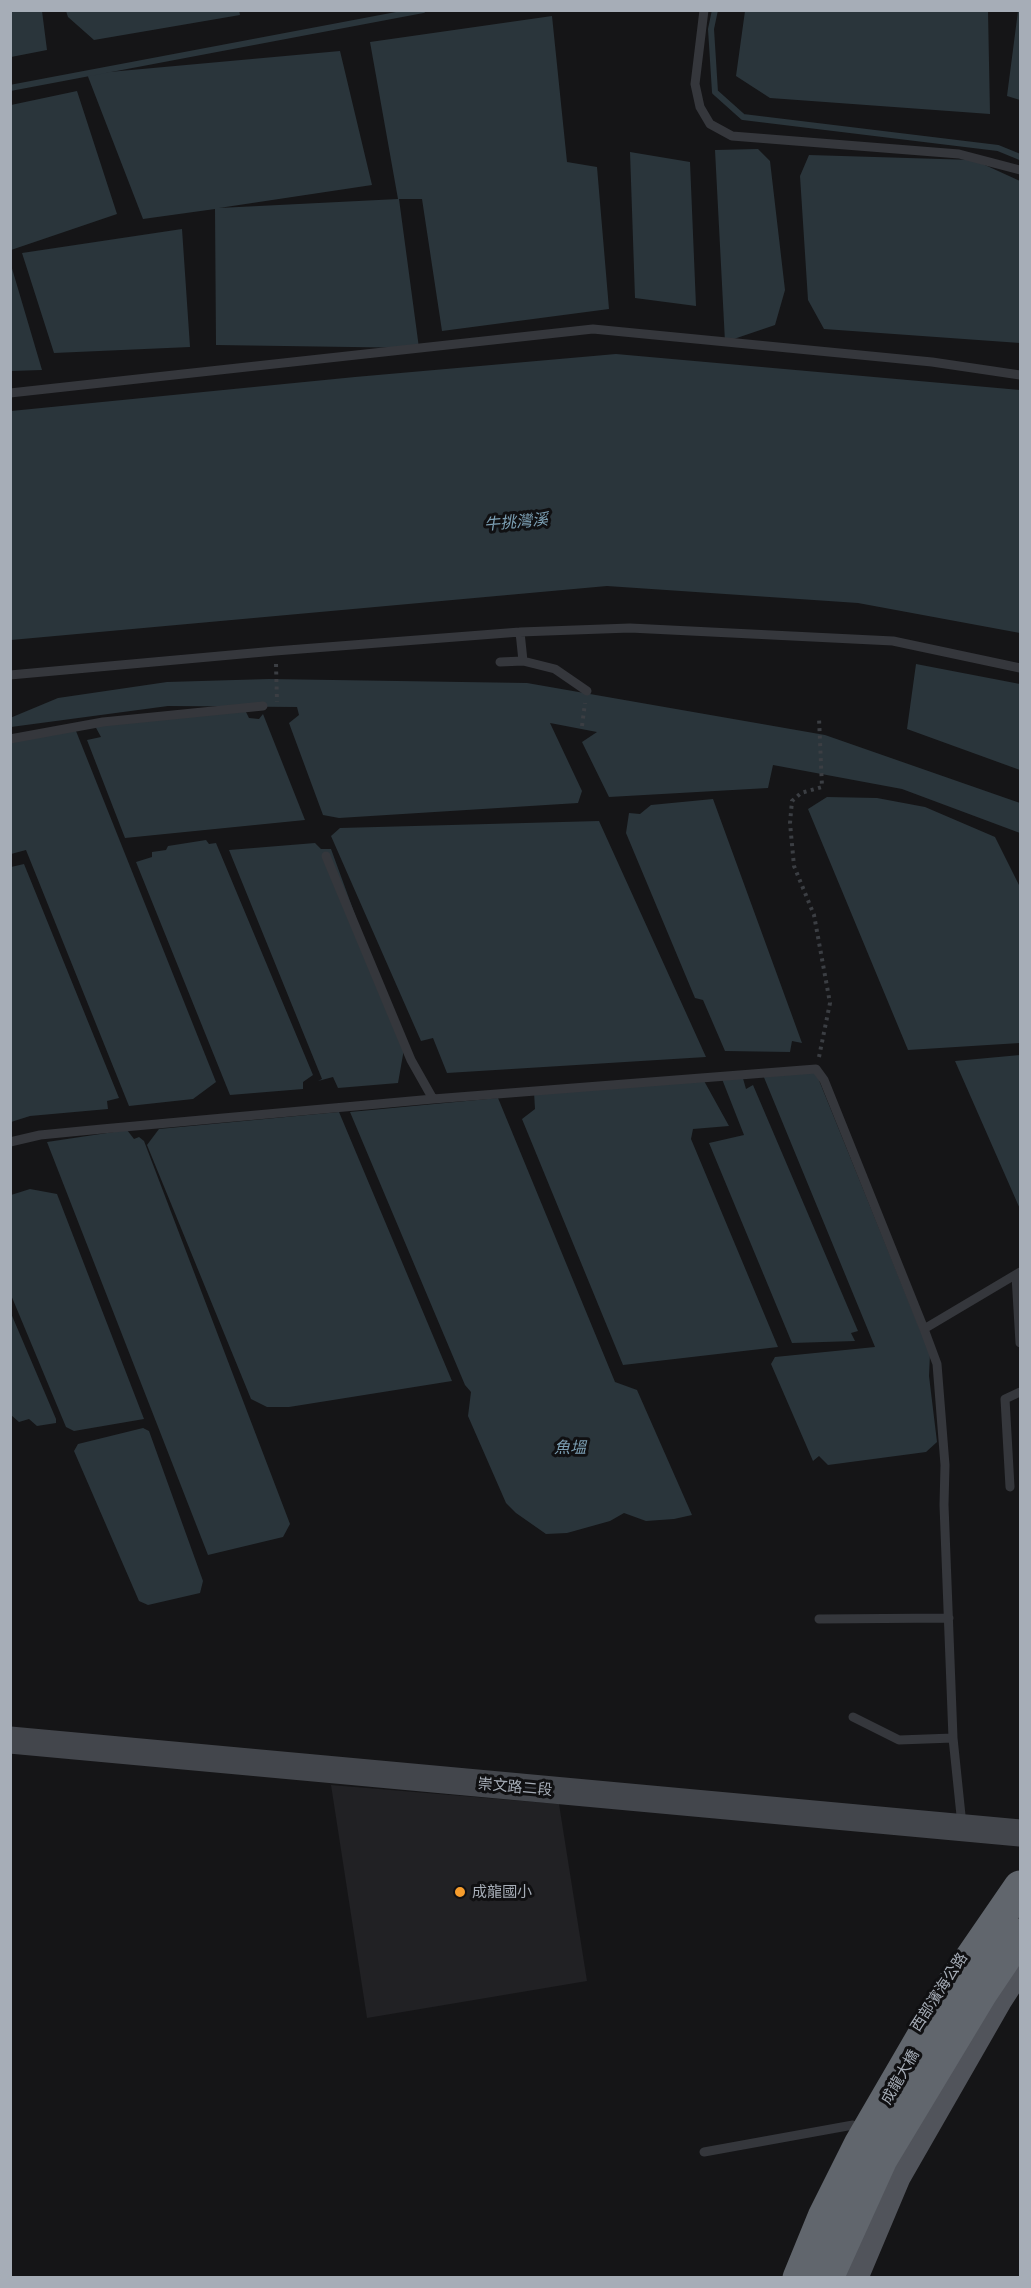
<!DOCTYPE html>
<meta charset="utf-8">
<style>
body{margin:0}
#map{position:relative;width:1031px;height:2288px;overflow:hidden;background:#151517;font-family:Lato,sans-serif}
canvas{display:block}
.frame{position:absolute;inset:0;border:12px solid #a6adb7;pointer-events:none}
</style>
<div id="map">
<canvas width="1031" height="2288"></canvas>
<div class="frame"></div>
</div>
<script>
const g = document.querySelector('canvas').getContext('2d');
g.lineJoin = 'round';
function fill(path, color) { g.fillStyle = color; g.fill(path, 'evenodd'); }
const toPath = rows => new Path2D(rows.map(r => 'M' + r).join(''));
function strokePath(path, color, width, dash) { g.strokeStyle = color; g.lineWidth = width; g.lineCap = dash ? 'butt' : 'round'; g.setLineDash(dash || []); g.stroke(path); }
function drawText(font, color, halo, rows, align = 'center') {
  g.font = font + ' Lato,"Noto Sans TC",sans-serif'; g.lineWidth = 6; g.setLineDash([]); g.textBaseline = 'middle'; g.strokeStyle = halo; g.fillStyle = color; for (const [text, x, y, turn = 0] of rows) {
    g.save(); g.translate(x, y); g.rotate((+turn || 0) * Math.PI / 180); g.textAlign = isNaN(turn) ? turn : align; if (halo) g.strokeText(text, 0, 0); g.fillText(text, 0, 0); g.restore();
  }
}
const built = toPath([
 [331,1785,559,1804,587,1981,367,2018]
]);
const water = toPath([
 [11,10,42,11,47,50,11,57],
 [239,10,240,15,94,40,68,17,66,11],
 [745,11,988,11,990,114,770,98,736,76],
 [1018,11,1020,11,1020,100,1007,96],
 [552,16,567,162,597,167,609,309,442,331,422,199,399,199,419,348,216,345,215,209,143,219,87,74,340,51,372,185,219,208,398,199,370,42],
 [77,91,117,214,11,250,11,105],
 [758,149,770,161,785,290,775,325,725,342,715,150],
 [630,152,690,162,696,306,635,298],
 [809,155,974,160,1020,181,1020,343,824,329,808,300,800,176],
 [182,229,190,347,54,353,22,253],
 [11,265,42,370,11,371],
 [616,354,1020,390,1020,633,858,603,607,586,11,640,11,411,355,377],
 [916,664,1020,684,1020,770,907,729],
 [269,679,527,683,825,735,1020,803,1020,833,902,789,773,765,768,788,609,797,582,742,597,732,550,723,582,791,578,803,339,818,323,815,289,723,299,715,297,707,168,706,11,727,10,718,58,698,167,682],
 [245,710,249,718,259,719,263,714,305,820,125,838,87,740,101,737,95,726],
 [74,726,216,1082,193,1099,129,1106,26,850,11,854,11,739],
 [827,797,877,798,925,807,995,837,1020,887,1020,1043,908,1050,808,809],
 [713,799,802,1043,792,1041,790,1052,725,1051,703,1000,695,998,626,833,629,813,640,814,651,805],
 [599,821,706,1057,447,1073,433,1038,421,1041,331,836,340,828],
 [206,840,209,844,216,843,313,1075,303,1082,303,1089,230,1095,136,862,152,857,152,852,166,850,168,846],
 [315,843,321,849,331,849,404,1049,398,1083,338,1088,333,1077,318,1081,322,1079,229,850],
 [24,864,119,1098,107,1101,108,1109,30,1116,11,1122,11,867],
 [1020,1055,1020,1209,955,1061],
 [814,1068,930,1354,929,1376,937,1442,926,1452,828,1465,819,1456,813,1461,771,1364,775,1357,875,1347,763,1075],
 [742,1075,746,1089,753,1085,858,1331,851,1333,855,1341,792,1343,709,1143,744,1135,722,1079],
 [703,1079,729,1126,693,1129,691,1139,778,1347,623,1365,522,1119,535,1109,534,1092],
 [498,1098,615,1382,637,1390,692,1515,674,1519,646,1521,624,1513,610,1521,567,1533,546,1534,516,1513,506,1503,468,1416,471,1392,465,1385,350,1112],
 [339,1112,452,1381,289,1407,267,1407,251,1399,147,1145,159,1129],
 [127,1130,134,1139,139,1137,144,1141,290,1524,283,1537,208,1555,47,1142],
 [30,1189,57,1194,144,1419,74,1431,66,1427,11,1295,11,1195],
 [10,1311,56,1419,56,1423,37,1426,29,1419,19,1422,11,1415],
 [143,1428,149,1431,203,1581,200,1593,148,1605,139,1601,74,1451,78,1444]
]);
const stream = toPath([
 [715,10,711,29,715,92,743,117,998,148,1020,157],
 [10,88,423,10]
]);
const path = toPath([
 [276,664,277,702],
 [582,726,585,703],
 [819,1057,830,1003,814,915,794,866,790,823,792,801,801,793,822,787,819,718]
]);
const lane = toPath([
 [704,10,695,84,700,107,710,124,732,136,959,154,1020,170],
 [10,393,593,329,932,362,1020,375],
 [520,632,523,661],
 [500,662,523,661,555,669,587,691],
 [10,675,275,651,520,632,630,628,893,641,1020,668],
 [10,739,103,722,263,706],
 [326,856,411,1060,433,1099],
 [10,1142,40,1135,102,1129,433,1099,816,1069,824,1080,924,1329],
 [1016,1276,1020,1343],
 [1010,1487,1005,1399,1020,1392],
 [819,1619,949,1618],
 [853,1717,899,1740,953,1738],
 [962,1825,953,1738,944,1505,945,1465,937,1364,924,1329,1020,1272],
 [704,2152,853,2125,863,2130]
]);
const secondary = toPath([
 [10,1740,1020,1833]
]);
const primary = toPath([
 [853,2278,896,2176,997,2000,1020,1964]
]);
const highway = toPath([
 [799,2278,824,2217,861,2143,954,1983,1020,1887],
 [827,2278,881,2159,981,1993,1020,1935]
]);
const markers = [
 [460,1892,6,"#f79d2d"]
];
const streetNames = [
 ["崇文路二段",515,1787,5],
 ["西部濱海公路",939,1992,-57],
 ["成龍大橋",900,2077,-60]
];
const poiNames = [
 ["成龍國小",472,1892]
];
const waterNames = [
 ["牛挑灣溪",516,522,-5],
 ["魚塭",570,1448]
];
fill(built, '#212124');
fill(water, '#2a353b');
strokePath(stream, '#2a353b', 6);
strokePath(path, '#3b3e43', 4, [3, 4.5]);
strokePath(lane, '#35373c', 9);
strokePath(secondary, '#43464c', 27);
strokePath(primary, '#51545b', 30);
strokePath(highway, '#61666d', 33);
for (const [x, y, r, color] of markers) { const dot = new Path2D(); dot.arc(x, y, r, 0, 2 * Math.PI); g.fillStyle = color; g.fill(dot); strokePath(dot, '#101012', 2); }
drawText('15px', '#a6adb7', '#101012', streetNames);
drawText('15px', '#a6adb7', '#101012', poiNames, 'left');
drawText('italic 16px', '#7c9fb3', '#101012', waterNames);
</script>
